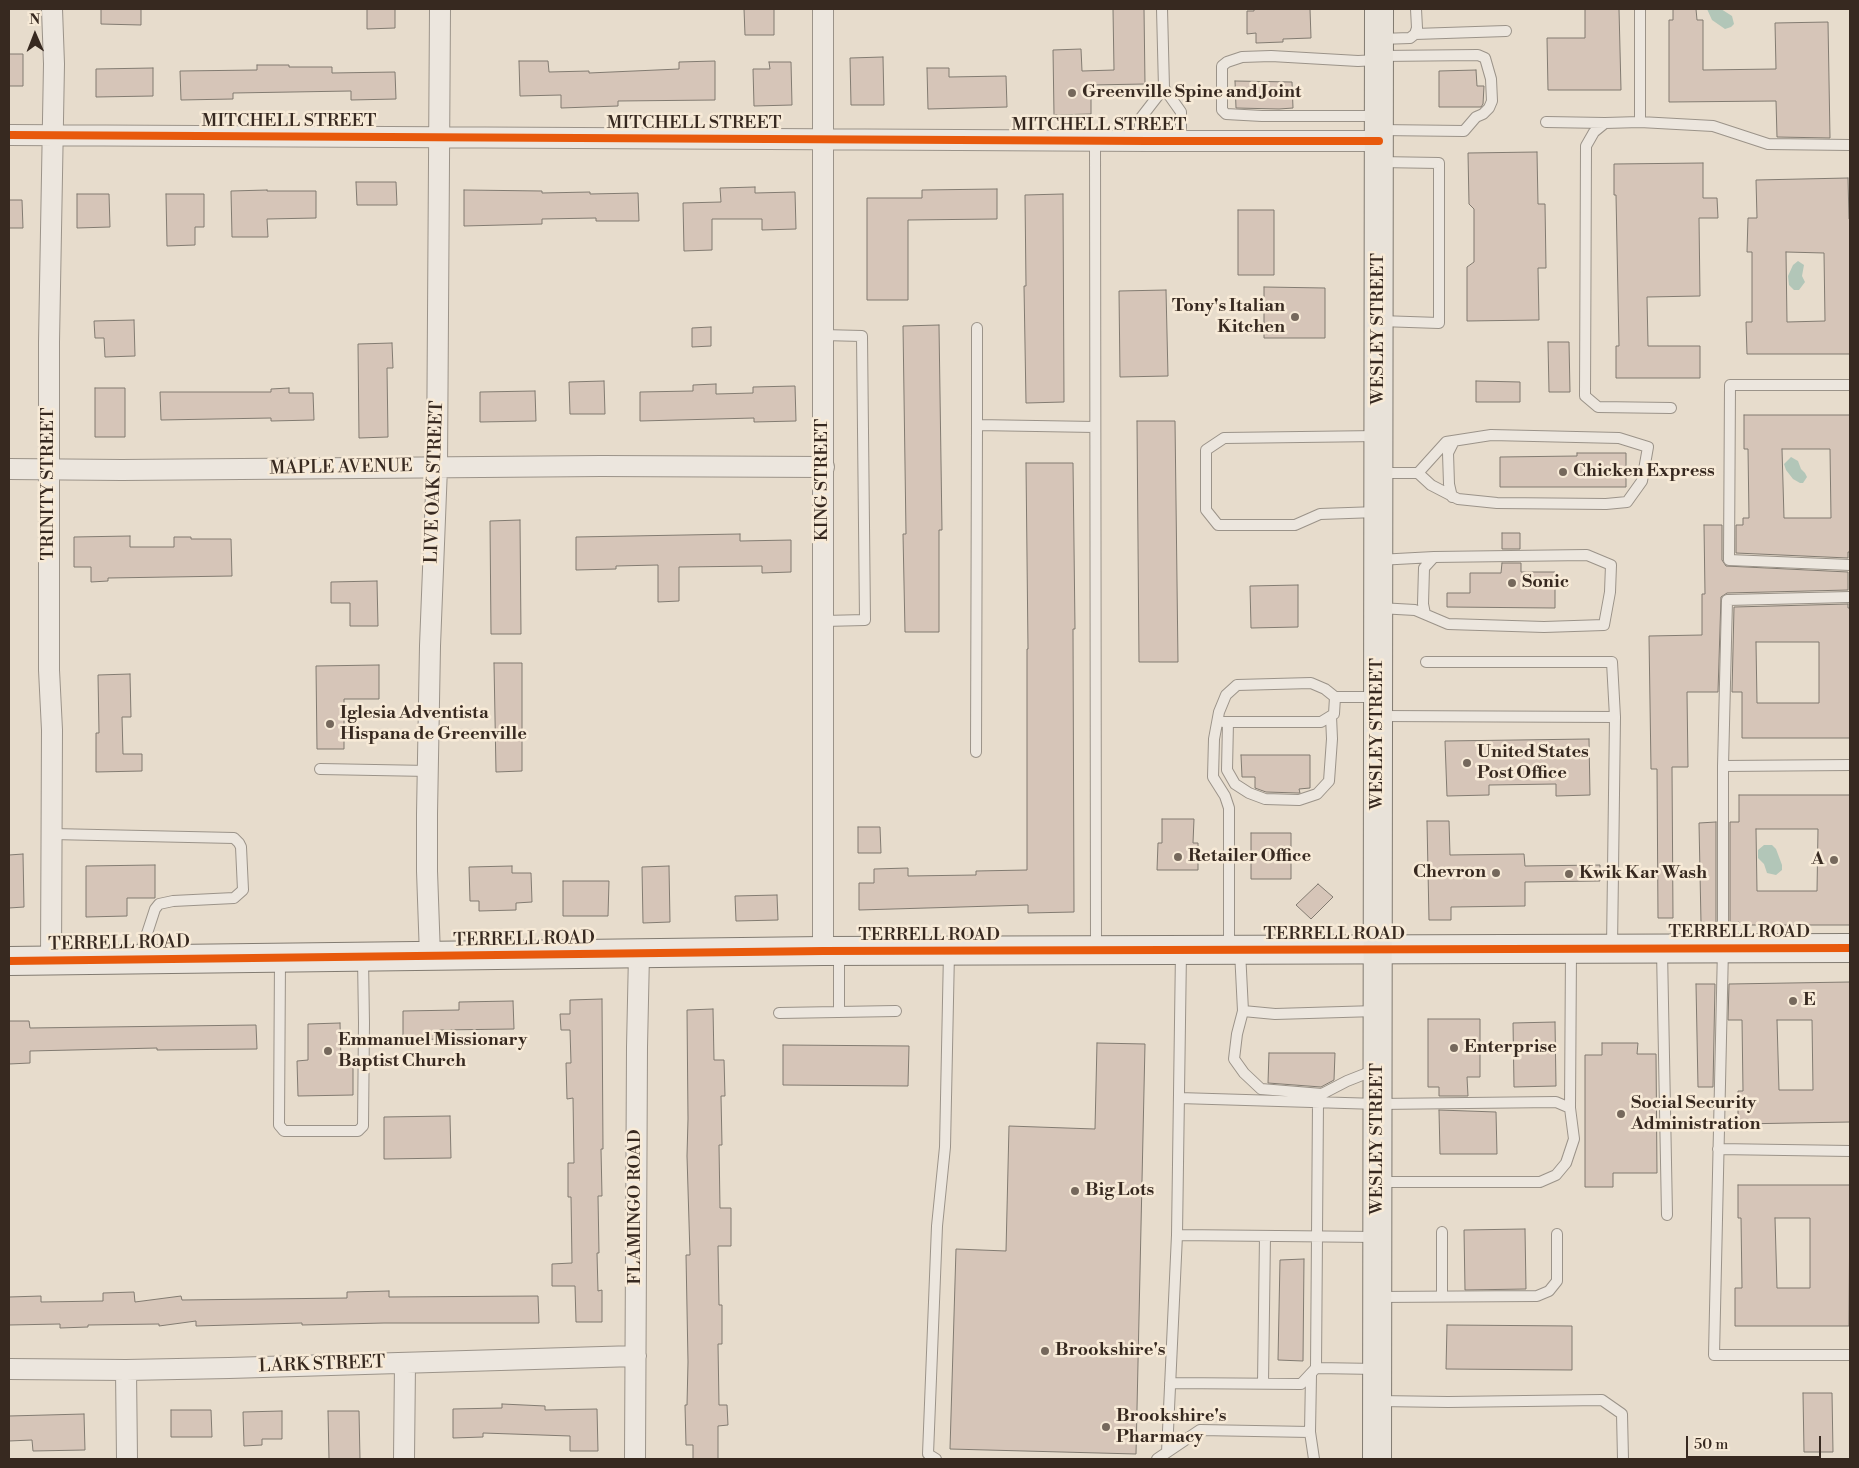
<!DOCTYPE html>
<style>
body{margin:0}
#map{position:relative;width:1859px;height:1468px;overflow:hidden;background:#e7dccc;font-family:"Libre Bodoni",serif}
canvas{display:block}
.frame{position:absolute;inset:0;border:10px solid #372920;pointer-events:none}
.north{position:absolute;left:10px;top:10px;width:50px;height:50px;-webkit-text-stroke:4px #f7ead7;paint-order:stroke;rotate:359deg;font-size:14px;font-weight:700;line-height:20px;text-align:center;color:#372920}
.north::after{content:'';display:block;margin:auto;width:18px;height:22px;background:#372920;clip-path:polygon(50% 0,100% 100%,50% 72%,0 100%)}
.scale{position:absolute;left:1686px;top:1436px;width:135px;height:22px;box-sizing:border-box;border:2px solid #372920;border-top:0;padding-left:6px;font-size:15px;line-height:18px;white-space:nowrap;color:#372920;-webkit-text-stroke:4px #f7ead7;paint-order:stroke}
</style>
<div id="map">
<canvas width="1859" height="1468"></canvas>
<div class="frame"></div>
<div class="north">N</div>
<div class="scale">50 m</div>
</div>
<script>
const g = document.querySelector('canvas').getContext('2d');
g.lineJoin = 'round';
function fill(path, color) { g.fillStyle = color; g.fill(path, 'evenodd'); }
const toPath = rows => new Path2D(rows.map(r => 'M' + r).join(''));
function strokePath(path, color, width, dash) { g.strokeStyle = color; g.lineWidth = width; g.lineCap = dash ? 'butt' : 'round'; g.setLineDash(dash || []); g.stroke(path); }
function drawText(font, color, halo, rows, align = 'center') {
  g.font = font + ' "Libre Bodoni",serif'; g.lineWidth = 5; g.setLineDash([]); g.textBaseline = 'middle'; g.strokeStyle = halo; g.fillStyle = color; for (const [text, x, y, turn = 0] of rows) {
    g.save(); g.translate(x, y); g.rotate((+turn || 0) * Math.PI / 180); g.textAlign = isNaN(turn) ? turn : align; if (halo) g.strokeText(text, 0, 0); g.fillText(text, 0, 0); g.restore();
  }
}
const water = toPath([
 [1707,9,1721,9,1732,16,1734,24,1731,27,1725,29,1712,20],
 [1798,261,1804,265,1802,276,1805,282,1799,290,1794,290,1789,285,1788,276,1793,265],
 [1791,457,1798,461,1801,469,1805,473,1807,477,1803,483,1800,483,1793,479,1786,470,1784,464],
 [1764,845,1772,845,1776,849,1782,865,1782,870,1776,875,1767,873,1764,864,1758,858,1758,850]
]);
const building = toPath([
 [101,9,141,9,141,25,101,24,101,9],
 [367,9,395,9,395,28,367,29,367,9],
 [744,9,774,9,774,35,745,35,744,9],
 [1113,9,1144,9,1145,84,1091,85,1091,114,1054,115,1053,50,1081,49,1082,71,1114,70,1113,9],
 [1254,9,1310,9,1311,38,1283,39,1283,42,1256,43,1256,33,1247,34,1247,11,1254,11,1254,9],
 [1585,9,1619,9,1621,90,1548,90,1547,38,1585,38,1585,9],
 [1673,9,1696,9,1697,20,1703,20,1703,70,1776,69,1775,23,1828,22,1830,138,1777,137,1776,101,1669,102,1669,20,1673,20,1673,9],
 [9,54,23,54,23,86,9,86,9,54],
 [883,57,884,105,851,105,850,58,883,57],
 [519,61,548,61,549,72,589,71,589,73,679,69,679,62,715,61,715,100,618,101,618,106,561,108,561,95,520,96,519,61],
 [769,62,791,62,792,105,754,106,753,69,770,69,769,62],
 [257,65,289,65,289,67,332,67,332,73,395,72,396,99,351,100,351,91,233,93,233,99,181,100,180,71,257,70,257,65],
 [153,68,153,96,96,97,96,69,153,68],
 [927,68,949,68,949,77,1006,76,1007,107,928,109,927,68],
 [1476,70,1477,86,1484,86,1483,104,1481,107,1439,107,1439,71,1476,70],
 [1235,81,1292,82,1293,108,1279,109,1236,108,1235,81],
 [1537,152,1538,204,1545,204,1546,268,1538,268,1539,320,1467,321,1467,267,1474,262,1474,209,1469,204,1468,153,1537,152],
 [1703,163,1703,198,1717,198,1718,218,1699,218,1700,296,1647,297,1648,346,1700,346,1700,378,1616,378,1616,346,1619,346,1616,195,1614,195,1614,164,1703,163],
 [1848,178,1849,219,1850,219,1850,354,1747,354,1746,322,1752,322,1752,252,1747,252,1748,218,1757,218,1756,180,1848,178],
 [1786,252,1824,253,1825,321,1787,322,1786,252],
 [356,182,396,182,397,205,357,205,356,182],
 [755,187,755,193,795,192,796,229,762,230,762,219,712,219,712,250,684,251,683,203,721,202,720,188,755,187],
 [997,189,997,219,908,220,908,300,867,300,867,198,922,198,922,190,997,189],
 [267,190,267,191,316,191,316,218,267,219,268,237,232,237,231,191,267,190],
 [464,190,542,191,542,193,590,192,590,194,638,193,639,221,596,221,596,218,542,219,542,224,464,226,464,190],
 [77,194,109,194,110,227,77,228,77,194],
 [166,194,204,194,204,227,195,227,195,245,167,246,166,194],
 [1063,194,1064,402,1026,403,1024,286,1026,286,1025,195,1063,194],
 [9,200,22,200,23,228,9,228,9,200],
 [1238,210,1274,210,1274,275,1238,275,1238,210],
 [1264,287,1325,288,1325,338,1264,338,1264,287],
 [1166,290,1168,376,1120,377,1119,291,1166,290],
 [134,320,135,356,105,357,104,338,95,338,94,321,134,320],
 [939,325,942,530,939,530,939,632,905,632,903,534,906,534,903,326,939,325],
 [711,327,711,346,692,347,692,328,711,327],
 [1548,342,1569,342,1570,392,1549,392,1548,342],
 [392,343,393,368,387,368,388,437,359,438,358,344,392,343],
 [604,381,605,414,570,414,569,382,604,381],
 [1476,381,1520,382,1520,402,1476,402,1476,381],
 [716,384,716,394,753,393,753,387,795,386,796,421,754,422,754,418,640,421,640,392,693,391,693,385,716,384],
 [95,388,125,388,125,437,95,437,95,388],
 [289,388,289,393,313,393,314,420,271,421,271,418,161,420,160,392,271,392,271,389,289,388],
 [535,391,536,421,480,422,480,392,535,391],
 [1744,415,1850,415,1850,552,1848,552,1848,558,1736,553,1736,525,1743,525,1743,518,1749,518,1748,449,1744,449,1744,415],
 [1782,449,1830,449,1831,518,1784,518,1782,449],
 [1137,421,1175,421,1178,662,1139,662,1137,421],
 [1577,453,1626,453,1626,487,1500,487,1500,457,1577,456,1577,453],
 [1026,463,1073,463,1075,629,1073,629,1074,912,1028,913,1028,905,859,910,859,883,874,883,874,869,908,868,908,876,976,875,976,871,1027,870,1027,649,1028,649,1026,463],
 [520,520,521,634,491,634,490,521,520,520],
 [1704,525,1722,525,1722,560,1726,566,1848,572,1848,590,1727,593,1721,597,1718,692,1687,692,1688,767,1672,767,1673,918,1658,918,1657,769,1651,769,1649,636,1702,635,1702,594,1705,594,1704,525],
 [1502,533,1520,533,1520,549,1502,549,1502,533],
 [740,534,740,541,791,540,791,572,762,573,762,566,679,567,679,601,658,602,658,565,616,566,616,569,576,570,576,537,740,534],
 [130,536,130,547,174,547,174,537,191,537,191,539,231,539,232,576,108,578,108,581,91,582,91,567,74,567,74,537,130,536],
 [1502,563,1521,563,1521,572,1555,572,1555,608,1447,607,1447,593,1470,593,1470,573,1501,573,1502,563],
 [377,581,378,626,350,626,350,603,331,603,331,582,377,581],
 [1298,585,1298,627,1251,628,1250,586,1298,585],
 [1848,604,1848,608,1850,608,1850,738,1742,738,1742,692,1732,692,1734,607,1848,604],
 [1756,642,1819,642,1819,703,1757,703,1756,642],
 [494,663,522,663,522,771,496,772,494,663],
 [379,665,379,699,344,699,344,749,317,749,316,666,379,665],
 [130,674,131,717,122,717,123,754,142,754,142,771,96,772,96,733,99,733,98,675,130,674],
 [1589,739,1590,795,1556,796,1556,784,1489,785,1489,795,1447,796,1445,741,1589,739],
 [1241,755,1310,755,1310,788,1299,789,1300,793,1298,793,1266,792,1255,788,1255,777,1242,777,1241,755],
 [1739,795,1850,795,1850,925,1739,925,1739,922,1730,922,1730,822,1739,822,1739,795],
 [1756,829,1818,829,1817,891,1757,891,1756,829],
 [1162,819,1194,819,1193,843,1198,843,1198,870,1157,870,1158,843,1162,843,1162,819],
 [1427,821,1449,821,1450,855,1524,854,1525,866,1600,865,1600,881,1525,882,1525,906,1451,907,1451,920,1429,920,1427,821],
 [1716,822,1716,923,1701,923,1699,823,1716,822],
 [858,827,880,827,881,853,858,853,858,827],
 [1251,833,1291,833,1291,879,1251,879,1251,833],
 [23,854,24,907,9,908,9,855,23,854],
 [155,865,155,898,127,898,127,916,86,917,86,866,155,865],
 [512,866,512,873,531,873,532,902,516,903,516,910,479,911,479,901,470,901,469,867,512,866],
 [669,866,670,922,643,923,642,867,669,866],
 [563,881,609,881,608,916,563,916,563,881],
 [1318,884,1333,897,1311,919,1296,905,1318,884],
 [777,895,778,920,736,921,735,896,777,895],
 [1850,982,1850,1122,1738,1124,1738,1091,1743,1091,1742,1020,1728,1020,1729,984,1850,982],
 [1777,1020,1812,1020,1813,1090,1779,1090,1777,1020],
 [1696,984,1715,984,1713,1087,1698,1087,1696,984],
 [602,999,603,1149,601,1149,602,1196,598,1196,599,1253,597,1253,598,1291,602,1290,602,1322,576,1322,575,1286,552,1286,552,1264,572,1263,571,1197,568,1197,568,1163,574,1163,573,1098,567,1099,566,1063,571,1063,570,1030,561,1030,560,1014,570,1014,570,1000,602,999],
 [513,1001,514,1029,439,1030,439,1039,403,1040,403,1011,459,1010,459,1002,513,1001],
 [713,1009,714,1060,724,1060,725,1096,721,1096,722,1145,719,1145,720,1208,731,1208,731,1246,718,1246,719,1305,722,1305,722,1344,718,1344,719,1405,727,1405,728,1425,718,1426,718,1459,693,1459,693,1445,686,1445,685,1405,687,1405,688,1362,686,1255,690,1255,687,1156,688,1119,687,1010,713,1009],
 [1428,1019,1480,1019,1480,1077,1467,1077,1468,1096,1439,1096,1439,1087,1428,1087,1428,1019],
 [9,1021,29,1021,30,1028,256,1025,257,1049,157,1050,157,1048,30,1051,30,1063,9,1064,9,1021],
 [1555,1022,1556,1086,1514,1087,1513,1023,1555,1022],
 [340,1023,341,1061,353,1061,353,1095,298,1096,297,1061,308,1060,308,1024,340,1023],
 [1097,1043,1145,1044,1136,1454,950,1449,956,1249,1006,1251,1009,1126,1095,1129,1097,1043],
 [1602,1043,1638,1043,1637,1054,1656,1054,1657,1173,1613,1173,1613,1187,1585,1187,1585,1055,1602,1055,1602,1043],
 [783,1045,909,1046,908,1086,783,1085,783,1045],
 [1269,1053,1335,1053,1334,1080,1321,1087,1268,1083,1269,1053],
 [1439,1110,1496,1112,1497,1154,1440,1154,1439,1110],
 [450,1116,451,1158,384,1159,384,1117,450,1116],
 [1738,1185,1850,1185,1849,1326,1735,1326,1735,1288,1742,1288,1741,1218,1738,1218,1738,1185],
 [1775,1218,1810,1218,1810,1288,1777,1288,1775,1218],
 [1525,1229,1526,1289,1465,1290,1464,1230,1525,1229],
 [1304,1259,1303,1361,1278,1360,1280,1260,1304,1259],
 [389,1291,389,1297,538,1296,539,1323,384,1323,302,1325,302,1323,196,1326,196,1321,159,1326,159,1324,88,1325,88,1327,60,1328,60,1324,9,1325,9,1297,41,1296,41,1302,103,1301,103,1293,134,1292,135,1302,181,1296,182,1300,347,1298,347,1292,389,1291],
 [1447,1325,1572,1326,1572,1370,1446,1369,1447,1325],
 [1803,1393,1832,1393,1833,1452,1804,1452,1803,1393],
 [502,1404,545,1406,545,1410,597,1409,598,1451,570,1451,570,1436,483,1433,483,1437,453,1438,453,1409,502,1408,502,1404],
 [171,1410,211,1410,212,1437,171,1437,171,1410],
 [282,1411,282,1439,262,1439,262,1445,244,1446,243,1412,282,1411],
 [328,1411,359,1411,360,1459,329,1459,328,1411],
 [84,1414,85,1450,33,1451,32,1440,9,1441,9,1416,84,1414]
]);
const lane = toPath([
 [1162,9,1164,88,1181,112,1181,141],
 [1640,9,1640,122,1605,123,1594,132,1586,146,1585,396,1598,407,1671,408],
 [1415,34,1506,31],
 [1380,39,1410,38,1415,34,1417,28,1416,9],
 [1378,60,1358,61,1271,56,1242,57,1227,62,1222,66,1222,110,1226,114,1262,116,1379,116],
 [1546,122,1605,123],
 [1640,122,1713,126,1768,144,1850,145],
 [1379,130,1464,131,1476,117,1483,114,1489,108,1492,101,1491,79,1485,58,1478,55,1380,56],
 [1095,141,1096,950],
 [1140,141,1140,119,1164,88],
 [1379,162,1439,163,1439,323,1380,321],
 [977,328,977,425,1095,427],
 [823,335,862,336,865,620,824,621],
 [1850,385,1730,385,1729,560,1850,565],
 [1378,473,1418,473,1431,485,1458,499,1497,503,1606,504,1627,502,1642,481,1648,447,1619,438,1491,435,1446,442,1418,473],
 [1452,497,1449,484,1448,453,1454,441],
 [1377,512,1320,514,1295,525,1218,525,1206,510,1206,450,1224,438,1378,436],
 [1378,560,1434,557,1587,555,1611,565,1610,592,1604,625,1544,627,1448,624,1415,610,1379,608],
 [1850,597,1727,600,1723,766,1850,765],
 [1425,614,1423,604,1424,568,1434,557],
 [1379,716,1615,717,1612,662,1426,662],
 [1223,722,1321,722,1334,714,1335,697],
 [1228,722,1227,770,1235,784,1249,793,1265,799,1299,800,1317,794,1329,781,1332,739,1331,716],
 [976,752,977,425],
 [1723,766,1723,948,1714,1355,1850,1355],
 [320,769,429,771],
 [52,834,234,838,239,843,241,847,243,890,234,898,173,901,159,904,155,909,139,958],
 [1229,948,1229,808,1225,796,1213,777,1214,739,1219,712,1226,695,1237,685,1311,683,1325,689,1335,697,1377,697],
 [1612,948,1615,717],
 [1662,950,1667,1215],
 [1240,951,1243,1011,1275,1014,1376,1011],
 [839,952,839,1012],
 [280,959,279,1125,284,1131,358,1131,363,1126,364,1023,363,958],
 [1243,1011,1237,1034,1234,1059,1244,1073,1261,1089,1322,1094,1347,1081,1375,1070],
 [779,1013,896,1011],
 [1179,1098,1378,1104,1556,1102,1570,1108,1574,1139,1566,1163,1556,1175,1540,1182,1378,1182],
 [1570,1108,1571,950],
 [1718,1149,1850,1151],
 [1442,1232,1442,1296],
 [1177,1235,1376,1237],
 [1378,1297,1537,1296,1549,1291,1557,1281,1557,1234],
 [1316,1368,1377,1369],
 [1311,1375,1310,1432,1314,1459],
 [1170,1383,1301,1384,1316,1368,1318,1102],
 [1263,1383,1265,1236],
 [1378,1401,1448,1402,1602,1400,1622,1414,1623,1459],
 [1167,1452,1177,1235,1181,951],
 [936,1459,928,1454,937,1226,945,1147,949,952],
 [1157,1459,1200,1430,1310,1432]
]);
const street = toPath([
 [823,9,823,951],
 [9,135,1148,141,1379,141],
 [9,469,122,470,601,466,824,467],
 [430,956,427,871,427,814,430,646,437,467,440,9],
 [51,960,52,730,49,670,49,342,54,64,52,9],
 [9,1369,126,1370,229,1368,636,1356],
 [126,1370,127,1459],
 [404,1459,405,1363],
 [635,1459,637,1047,639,954]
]);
const secondary = toPath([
 [9,961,823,951,1850,948]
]);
const primary = toPath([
 [1377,1459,1379,9]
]);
const cycleway = toPath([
 [9,135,1148,141,1379,141],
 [9,961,823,951,1850,948]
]);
const markers = [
 [1072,93,5,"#75685c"],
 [1295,317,5,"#75685c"],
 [1563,472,5,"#75685c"],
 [1512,583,5,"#75685c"],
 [330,724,5,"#75685c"],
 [1467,763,5,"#75685c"],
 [1178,857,5,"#75685c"],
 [1834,860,5,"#75685c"],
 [1496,873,5,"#75685c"],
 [1569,874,5,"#75685c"],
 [1793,1001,5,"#75685c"],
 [1454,1048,5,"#75685c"],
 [328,1051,5,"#75685c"],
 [1621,1114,5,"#75685c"],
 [1075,1191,5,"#75685c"],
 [1045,1351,5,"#75685c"],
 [1106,1427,5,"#75685c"]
];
const poiNames = [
 ["Greenville Spine and Joint",1082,93],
 ["Tony's Italian",1285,307,"right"],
 ["Kitchen",1285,328,"right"],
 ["Chicken Express",1573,472],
 ["Sonic",1522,583],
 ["Iglesia Adventista",340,714],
 ["Hispana de Greenville",340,735],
 ["United States",1477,753],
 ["Post Office",1477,774],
 ["Retailer Office",1188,857],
 ["A",1824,860,"right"],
 ["Chevron",1486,873,"right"],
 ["Kwik Kar Wash",1579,874],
 ["E",1803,1001],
 ["Emmanuel Missionary",338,1041],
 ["Baptist Church",338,1062],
 ["Enterprise",1464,1048],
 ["Social Security",1631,1104],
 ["Administration",1631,1125],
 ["Big Lots",1085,1191],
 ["Brookshire's",1055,1351],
 ["Brookshire's",1116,1417],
 ["Pharmacy",1116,1438]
];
const streetNames = [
 ["MITCHELL STREET",289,122],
 ["MITCHELL STREET",694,124],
 ["MITCHELL STREET",1099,126],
 ["WESLEY STREET",1379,329,-90],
 ["MAPLE AVENUE",341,468,-1],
 ["KING STREET",823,480,-90],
 ["LIVE OAK STREET",435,482,-88],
 ["TRINITY STREET",49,484,-90],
 ["WESLEY STREET",1378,734,-90],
 ["TERRELL ROAD",1739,933],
 ["TERRELL ROAD",1334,935],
 ["TERRELL ROAD",929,936],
 ["TERRELL ROAD",524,940,-1],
 ["TERRELL ROAD",119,944,-1],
 ["WESLEY STREET",1378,1139,-90],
 ["FLAMINGO ROAD",636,1207,-90],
 ["LARK STREET",322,1365,-2]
];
fill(water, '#b2c6b8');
fill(building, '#d6c5b8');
strokePath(building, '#827b71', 1);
strokePath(lane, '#9b9389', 12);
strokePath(street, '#9b9389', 22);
strokePath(secondary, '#827b71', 30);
strokePath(primary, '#827b71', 30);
strokePath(lane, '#ece6de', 10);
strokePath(street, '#ece6de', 20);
strokePath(secondary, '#ece6de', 28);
strokePath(primary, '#e8e2d9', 28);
strokePath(cycleway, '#e8590c', 8);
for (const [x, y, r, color] of markers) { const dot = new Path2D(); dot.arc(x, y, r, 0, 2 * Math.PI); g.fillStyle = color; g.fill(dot); strokePath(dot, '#f7ead7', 2); }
drawText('bold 18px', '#372920', '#f7ead7', poiNames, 'left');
drawText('18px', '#372920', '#f7ead7', streetNames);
</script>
